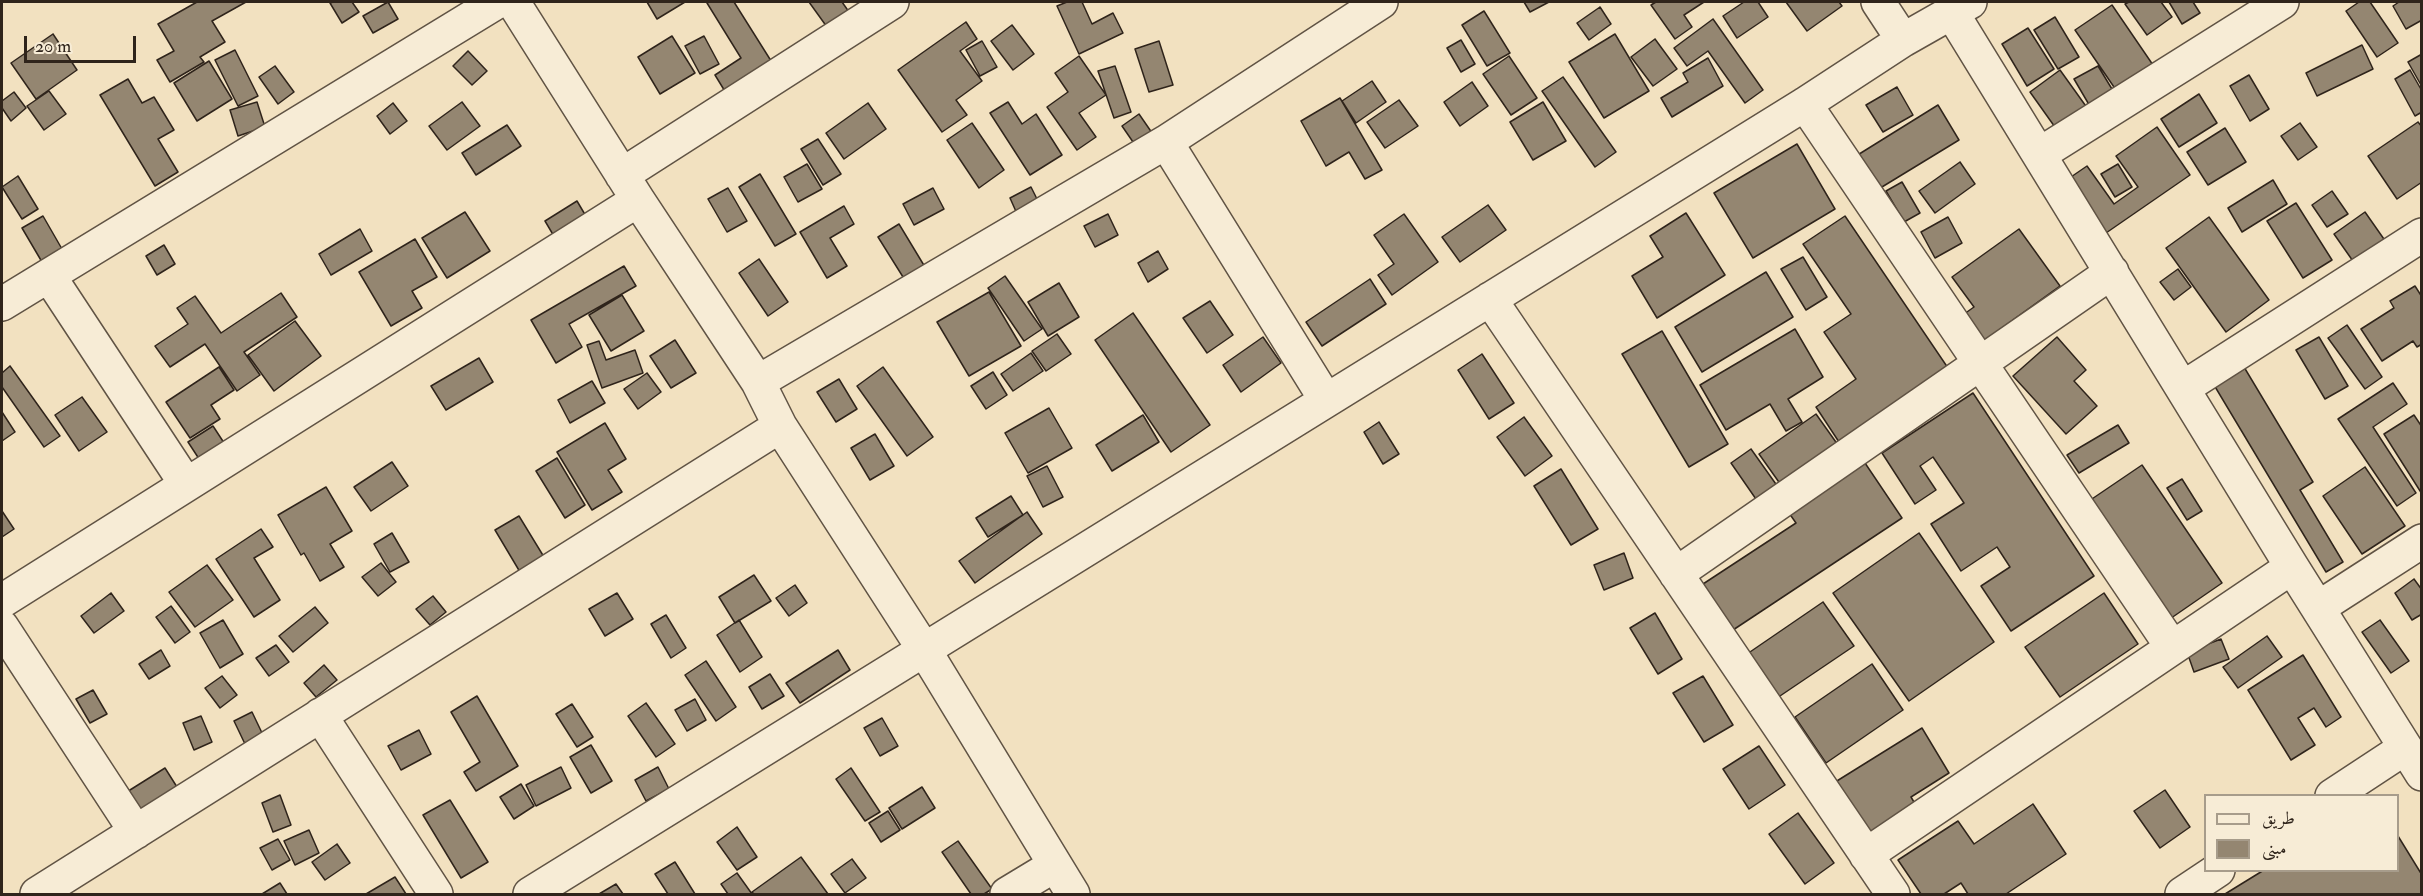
<!DOCTYPE html>
<meta charset="utf-8">
<style>
body{margin:0}
#map{position:relative;width:2423px;height:896px;overflow:hidden;background:#f2e1c0;font-family:"IM FELL Double Pica",Amiri,serif}
canvas{display:block}
.frame{position:absolute;inset:0;border:3px solid #2f241b;pointer-events:none}
.legend{position:absolute;left:2204px;top:794px;width:195px;height:78px;box-sizing:border-box;background:#f7ecd6;border:2px solid #a79c8b;margin:0;padding:8px 10px;list-style:none;font-size:18px;color:#2f241b}
.legend li{display:flex;align-items:center;gap:12px;height:30px}
.legend b{width:30px;border:2px solid #a79c8b}
.scale{position:absolute;left:24px;top:36px;width:112px;height:27px;box-sizing:border-box;border:3px solid #2f241b;border-top:0;padding-left:8px;font-size:18px;line-height:21px;white-space:nowrap;color:#2f241b;-webkit-text-stroke:4px #f7ecd6;paint-order:stroke}
</style>
<div id="map">
<canvas width="2423" height="896"></canvas>
<div class="frame"></div>
<ul class="legend">
<li><b style="height:8px;background:#f7ecd6"></b>طريق</li>
<li><b style="height:16px;background:#948671"></b>مبنى</li>
</ul>
<div class="scale">20 m</div>
</div>
<script>
const g = document.querySelector('canvas').getContext('2d');
g.lineJoin = 'round';
function fill(path, color) { g.fillStyle = color; g.fill(path, 'evenodd'); }
const toPath = rows => new Path2D(rows.map(r => 'M' + r).join(''));
function strokePath(path, color, width, dash) { g.strokeStyle = color; g.lineWidth = width; g.lineCap = dash ? 'butt' : 'round'; g.setLineDash(dash || []); g.stroke(path); }
const building = toPath([
 [197,2,246,2,212,21,225,42,200,57,204,62,170,82,157,60,174,51,158,24,197,2],
 [333,2,352,2,359,12,342,23,330,3,333,2],
 [388,2,398,19,373,33,363,16,388,2],
 [647,2,685,2,657,19,647,2],
 [709,2,734,2,773,64,726,93,715,75,741,58,707,3,709,2],
 [809,2,842,2,854,19,832,34,809,2],
 [1067,2,1082,2,1092,24,1113,13,1123,33,1079,54,1057,6,1067,2],
 [1524,2,1549,2,1530,12,1524,2],
 [1656,2,1704,2,1684,15,1692,27,1675,39,1651,5,1656,2],
 [1744,2,1758,2,1768,17,1737,38,1723,16,1744,2],
 [1786,2,1839,2,1842,6,1807,31,1786,2],
 [2129,2,2161,2,2172,17,2147,35,2125,4,2129,2],
 [2169,2,2193,2,2200,13,2182,24,2169,2],
 [2359,2,2370,2,2398,43,2377,57,2346,11,2359,2],
 [2399,2,2421,2,2422,20,2406,29,2393,6,2399,2],
 [2112,5,2153,65,2116,90,2075,30,2112,5],
 [1600,7,1611,24,1589,40,1577,23,1600,7],
 [1484,11,1510,53,1487,66,1462,25,1484,11],
 [2055,17,2079,57,2058,69,2034,30,2055,17],
 [1713,19,1763,90,1745,103,1708,51,1687,66,1674,48,1713,19],
 [966,22,977,39,960,51,982,81,956,100,967,115,942,132,898,70,966,22],
 [1012,25,1034,54,1013,70,991,41,1012,25],
 [2028,28,2054,69,2027,86,2002,44,2028,28],
 [53,34,77,70,36,99,11,63,53,34],
 [1615,34,1649,91,1604,118,1569,62,1615,34],
 [672,36,695,73,660,94,638,57,672,36],
 [704,36,719,64,700,74,685,46,704,36],
 [1655,39,1677,69,1653,86,1631,57,1655,39],
 [1461,40,1475,64,1461,72,1447,48,1461,40],
 [982,41,997,67,980,76,966,50,982,41],
 [1159,41,1173,85,1149,92,1135,49,1159,41],
 [2362,45,2373,69,2317,96,2306,73,2362,45],
 [235,50,258,96,238,106,215,60,235,50],
 [468,51,487,71,472,85,453,66,468,51],
 [2422,54,2422,85,2421,85,2408,62,2422,54],
 [1079,56,1106,95,1079,113,1096,137,1077,150,1047,107,1068,92,1055,73,1079,56],
 [1509,56,1537,98,1511,115,1483,74,1509,56],
 [1708,58,1723,86,1672,117,1661,98,1688,82,1683,73,1708,58],
 [209,61,232,99,197,121,174,83,209,61],
 [275,66,294,92,278,104,259,77,275,66],
 [1115,66,1131,112,1114,118,1098,71,1115,66],
 [2098,66,2115,94,2091,108,2074,79,2098,66],
 [2060,70,2098,123,2067,144,2030,92,2060,70],
 [2410,70,2422,91,2422,112,2415,116,2395,79,2410,70],
 [2249,75,2269,109,2250,121,2230,86,2249,75],
 [1563,77,1616,152,1595,167,1542,91,1563,77],
 [128,79,142,103,154,97,174,130,158,139,178,172,155,186,100,95,128,79],
 [1372,81,1386,102,1356,123,1342,101,1372,81],
 [1472,82,1488,106,1460,126,1444,102,1472,82],
 [1897,87,1913,115,1883,132,1866,105,1897,87],
 [49,91,66,114,44,130,27,106,49,91],
 [14,92,26,108,11,121,2,108,2,101,14,92],
 [2199,94,2217,123,2179,147,2161,119,2199,94],
 [1340,98,1382,170,1365,179,1349,152,1326,166,1301,121,1340,98],
 [1399,100,1418,126,1385,148,1367,122,1399,100],
 [257,102,265,127,238,136,230,110,257,102],
 [462,102,480,126,447,150,429,126,462,102],
 [1008,102,1022,124,1036,114,1062,155,1030,175,990,113,1008,102],
 [1543,102,1566,141,1533,160,1510,122,1543,102],
 [393,103,407,121,390,134,377,116,393,103],
 [868,103,886,129,844,159,826,133,868,103],
 [1938,105,1959,140,1877,190,1856,156,1938,105],
 [1139,114,1159,143,1142,155,1122,126,1139,114],
 [2418,122,2422,127,2422,182,2397,199,2368,156,2418,122],
 [972,123,1004,170,979,188,947,140,972,123],
 [2300,123,2317,147,2298,160,2281,136,2300,123],
 [507,125,521,146,476,175,462,153,507,125],
 [2157,127,2190,175,2106,233,2068,179,2087,166,2114,204,2138,187,2116,156,2157,127],
 [2225,128,2246,162,2208,185,2187,152,2225,128],
 [818,139,841,174,823,185,801,149,818,139],
 [1797,144,1835,209,1753,258,1714,193,1797,144],
 [1960,162,1975,184,1935,213,1919,191,1960,162],
 [807,164,822,189,798,202,784,177,807,164],
 [2118,164,2132,187,2115,197,2101,174,2118,164],
 [760,174,796,234,775,246,739,187,760,174],
 [18,176,38,209,22,219,2,187,18,176],
 [2273,180,2287,204,2242,232,2228,208,2273,180],
 [1902,182,1920,213,1904,222,1886,191,1902,182],
 [1031,187,1040,205,1018,216,1010,198,1031,187],
 [728,188,747,221,727,232,708,199,728,188],
 [933,188,944,209,914,225,903,204,933,188],
 [2332,191,2348,214,2327,227,2312,205,2332,191],
 [577,201,590,223,558,243,545,221,577,201],
 [2296,203,2332,260,2303,278,2267,221,2296,203],
 [1488,205,1506,230,1460,262,1442,237,1488,205],
 [844,206,854,224,830,238,847,266,827,278,800,232,844,206],
 [465,212,490,251,447,278,422,238,465,212],
 [2365,212,2386,242,2355,264,2334,234,2365,212],
 [1686,213,1725,275,1657,318,1632,276,1663,257,1650,236,1686,213],
 [1108,214,1118,235,1095,247,1084,226,1108,214],
 [1404,214,1438,262,1392,295,1378,275,1394,264,1374,235,1404,214],
 [43,216,62,249,42,262,22,228,43,216],
 [1845,216,1948,368,1839,442,1816,407,1856,379,1824,332,1851,314,1803,244,1845,216],
 [1948,217,1962,243,1935,258,1921,232,1948,217],
 [2209,217,2269,300,2226,332,2166,248,2209,217],
 [899,224,928,272,908,285,878,237,899,224],
 [360,229,372,251,331,275,319,254,360,229],
 [2019,229,2060,286,1970,351,1950,324,1974,307,1952,277,2019,229],
 [415,239,437,277,412,291,422,308,391,326,359,272,415,239],
 [164,245,175,264,157,275,146,256,164,245],
 [1158,251,1168,269,1148,282,1138,263,1158,251],
 [1803,257,1827,297,1806,310,1781,269,1803,257],
 [759,259,788,302,768,316,739,273,759,259],
 [624,266,636,286,569,324,582,347,556,363,531,320,624,266],
 [2178,269,2191,287,2174,300,2160,282,2178,269],
 [1766,272,1793,317,1702,372,1675,327,1766,272],
 [1005,276,1042,329,1024,341,988,288,1005,276],
 [1370,279,1386,304,1322,346,1306,322,1370,279],
 [1059,283,1079,317,1048,336,1028,302,1059,283],
 [2415,286,2422,297,2422,344,2417,347,2413,341,2382,361,2361,329,2394,308,2390,301,2415,286],
 [989,292,1021,346,969,376,937,322,989,292],
 [281,293,297,317,244,352,260,375,237,391,205,344,170,367,155,346,188,324,177,308,195,296,221,333,281,293],
 [622,295,644,331,611,351,589,315,622,295],
 [1210,301,1233,335,1207,353,1183,318,1210,301],
 [1133,313,1210,425,1171,452,1095,340,1133,313],
 [295,321,321,356,274,391,248,355,295,321],
 [2347,325,2382,377,2365,389,2328,338,2347,325],
 [1795,329,1823,377,1788,399,1802,422,1786,431,1770,404,1726,430,1700,385,1795,329],
 [1662,331,1728,444,1689,467,1622,354,1662,331],
 [1057,334,1071,354,1046,371,1032,351,1057,334],
 [1263,337,1281,363,1241,392,1223,365,1263,337],
 [2057,337,2086,370,2074,381,2097,406,2066,434,2013,376,2057,337],
 [2319,337,2348,386,2325,399,2296,350,2319,337],
 [675,340,696,373,671,388,650,356,675,340],
 [599,341,606,360,635,350,643,373,602,388,587,345,599,341],
 [1031,353,1043,371,1013,391,1001,374,1031,353],
 [1482,354,1514,403,1489,419,1458,370,1482,354],
 [479,358,493,382,446,410,431,386,479,358],
 [10,366,60,436,44,447,2,387,2,373,10,366],
 [219,367,234,390,211,405,220,419,190,438,166,402,219,367],
 [883,367,933,437,907,456,857,386,883,367],
 [2244,367,2313,482,2300,490,2343,562,2326,572,2214,385,2244,367],
 [993,372,1007,395,986,409,971,386,993,372],
 [647,373,661,392,638,409,624,389,647,373],
 [839,379,857,409,836,422,817,392,839,379],
 [592,381,605,403,570,423,558,400,592,381],
 [2393,383,2407,404,2373,427,2416,493,2397,506,2338,419,2393,383],
 [1973,393,2094,576,2011,631,1981,586,2010,567,1997,547,1961,571,1931,524,1964,503,1933,457,1920,466,1936,490,1915,504,1882,453,1973,393],
 [82,397,107,432,79,451,55,415,82,397],
 [1049,408,1072,448,1028,473,1005,433,1049,408],
 [2,412,15,432,2,441,2,412],
 [1816,414,1838,445,1781,485,1759,454,1816,414],
 [1143,415,1159,442,1112,471,1096,445,1143,415],
 [2414,415,2422,427,2422,494,2384,434,2414,415],
 [1524,417,1552,456,1525,476,1497,437,1524,417],
 [1379,422,1399,454,1383,464,1364,432,1379,422],
 [605,423,626,459,608,470,622,492,592,510,557,452,605,423],
 [2118,425,2129,443,2079,473,2067,455,2118,425],
 [213,426,230,452,205,468,188,442,213,426],
 [875,434,894,466,870,480,851,448,875,434],
 [1751,449,1778,487,1758,502,1731,463,1751,449],
 [557,458,585,505,565,518,536,471,557,458],
 [392,462,408,486,371,511,354,487,392,462],
 [1865,463,1902,518,1733,630,1703,584,1796,523,1789,513,1865,463],
 [2142,465,2222,583,2164,623,2083,505,2142,465],
 [1047,466,1063,497,1043,507,1027,476,1047,466],
 [2365,467,2405,526,2362,554,2323,496,2365,467],
 [1561,469,1598,529,1571,545,1534,486,1561,469],
 [2182,479,2202,511,2187,520,2167,488,2182,479],
 [326,487,352,531,330,544,344,567,320,581,304,553,301,555,278,515,326,487],
 [1011,496,1023,515,988,537,976,518,1011,496],
 [2,511,14,529,2,537,2,511],
 [1027,512,1042,534,975,583,959,561,1027,512],
 [519,516,544,557,520,572,495,530,519,516],
 [261,529,273,547,254,558,280,600,254,617,216,559,261,529],
 [392,533,409,562,390,572,374,544,392,533],
 [1919,533,1994,642,1909,701,1833,593,1919,533],
 [1624,553,1633,578,1604,590,1594,565,1624,553],
 [381,563,396,582,378,596,362,577,381,563],
 [207,565,233,600,195,627,169,592,207,565],
 [754,575,771,601,735,623,719,597,754,575],
 [2414,579,2422,590,2422,614,2412,620,2395,593,2414,579],
 [795,585,807,603,789,616,776,598,795,585],
 [111,593,124,611,94,633,81,616,111,593],
 [617,593,633,619,605,636,589,609,617,593],
 [2104,593,2138,644,2060,697,2025,647,2104,593],
 [433,596,446,612,430,625,416,609,433,596],
 [1823,602,1854,646,1777,698,1747,654,1823,602],
 [171,606,190,632,175,643,156,617,171,606],
 [315,607,328,623,293,652,279,636,315,607],
 [1655,613,1682,659,1658,674,1630,628,1655,613],
 [666,615,686,648,671,658,651,624,666,615],
 [223,620,243,654,220,668,200,633,223,620],
 [739,620,762,657,740,672,717,635,739,620],
 [2380,620,2409,661,2391,673,2362,632,2380,620],
 [2267,636,2282,657,2238,688,2223,667,2267,636],
 [2221,639,2229,659,2194,672,2187,652,2221,639],
 [276,645,289,662,269,676,256,658,276,645],
 [161,650,170,666,149,679,139,664,161,650],
 [838,650,850,670,800,703,786,683,838,650],
 [2303,655,2341,717,2326,727,2314,708,2298,718,2315,745,2291,760,2248,690,2303,655],
 [706,661,736,707,716,721,685,675,706,661],
 [1872,664,1903,710,1826,763,1795,717,1872,664],
 [324,665,337,680,316,697,304,683,324,665],
 [770,674,784,696,762,709,749,687,770,674],
 [222,676,237,695,220,708,205,688,222,676],
 [1703,676,1733,725,1704,742,1673,693,1703,676],
 [93,690,107,714,90,723,76,699,93,690],
 [477,696,518,766,476,791,464,772,480,762,451,712,477,696],
 [695,699,706,720,687,731,675,710,695,699],
 [646,703,675,744,656,757,628,716,646,703],
 [572,704,593,737,577,747,556,714,572,704],
 [252,712,263,735,245,744,234,721,252,712],
 [201,716,212,742,194,750,183,723,201,716],
 [882,718,898,746,880,756,864,728,882,718],
 [1922,728,1949,773,1911,797,1921,814,1869,845,1832,784,1922,728],
 [419,730,431,754,401,770,388,746,419,730],
 [591,745,612,781,591,793,570,757,591,745],
 [1759,746,1785,785,1749,809,1723,769,1759,746],
 [561,767,571,788,536,806,526,785,561,767],
 [658,767,669,789,646,801,635,780,658,767],
 [165,768,177,787,135,814,122,795,165,768],
 [851,768,880,812,865,821,836,779,851,768],
 [521,784,534,806,514,819,500,797,521,784],
 [922,787,935,808,902,829,889,808,922,787],
 [2165,790,2190,827,2160,848,2134,811,2165,790],
 [280,795,291,825,273,832,262,803,280,795],
 [450,800,488,862,461,878,423,815,450,800],
 [2033,804,2066,854,2006,894,1968,894,1961,883,1944,894,1921,894,1898,860,1958,821,1974,844,2033,804],
 [888,811,900,830,881,842,869,823,888,811],
 [1798,813,1834,863,1805,884,1769,834,1798,813],
 [737,827,757,857,737,870,717,842,737,827],
 [309,830,319,853,295,865,284,841,309,830],
 [2398,836,2422,875,2422,894,2225,894,2264,870,2398,870,2398,836],
 [278,839,290,860,272,870,260,848,278,839],
 [958,841,992,889,984,894,971,894,942,852,958,841],
 [337,844,350,863,325,880,312,862,337,844],
 [801,857,828,894,754,894,752,892,801,857],
 [852,859,866,878,845,893,831,874,852,859],
 [675,862,695,894,668,894,655,874,675,862],
 [737,873,752,894,728,894,721,884,737,873],
 [395,877,406,894,366,894,395,877],
 [280,883,287,894,262,894,280,883],
 [616,884,623,894,599,894,616,884]
]);
const minor = toPath([
 [513,2,638,200,758,382,780,426,925,651,1073,894],
 [1878,2,1903,40],
 [1952,13,2292,567,2422,774],
 [1805,104,2172,647],
 [1166,142,1326,400],
 [2040,154,2282,2],
 [622,175,892,2],
 [49,276,186,484],
 [1490,299,1893,894],
 [2,304,497,2],
 [758,382,1166,142,1381,2],
 [2183,388,2422,235],
 [1676,574,2112,272],
 [2,601,638,200],
 [2318,608,2422,541],
 [2,627,136,832],
 [320,715,436,894],
 [2332,796,2405,748],
 [1866,855,2292,567],
 [37,894,780,426],
 [530,894,1805,104,1903,40,1970,2],
 [1007,894,1055,865],
 [2182,894,2218,870]
]);
fill(building, '#948671');
strokePath(building, '#2f241b', 1.5);
strokePath(minor, '#605344', 36);
strokePath(minor, '#f7ecd6', 33);
</script>
